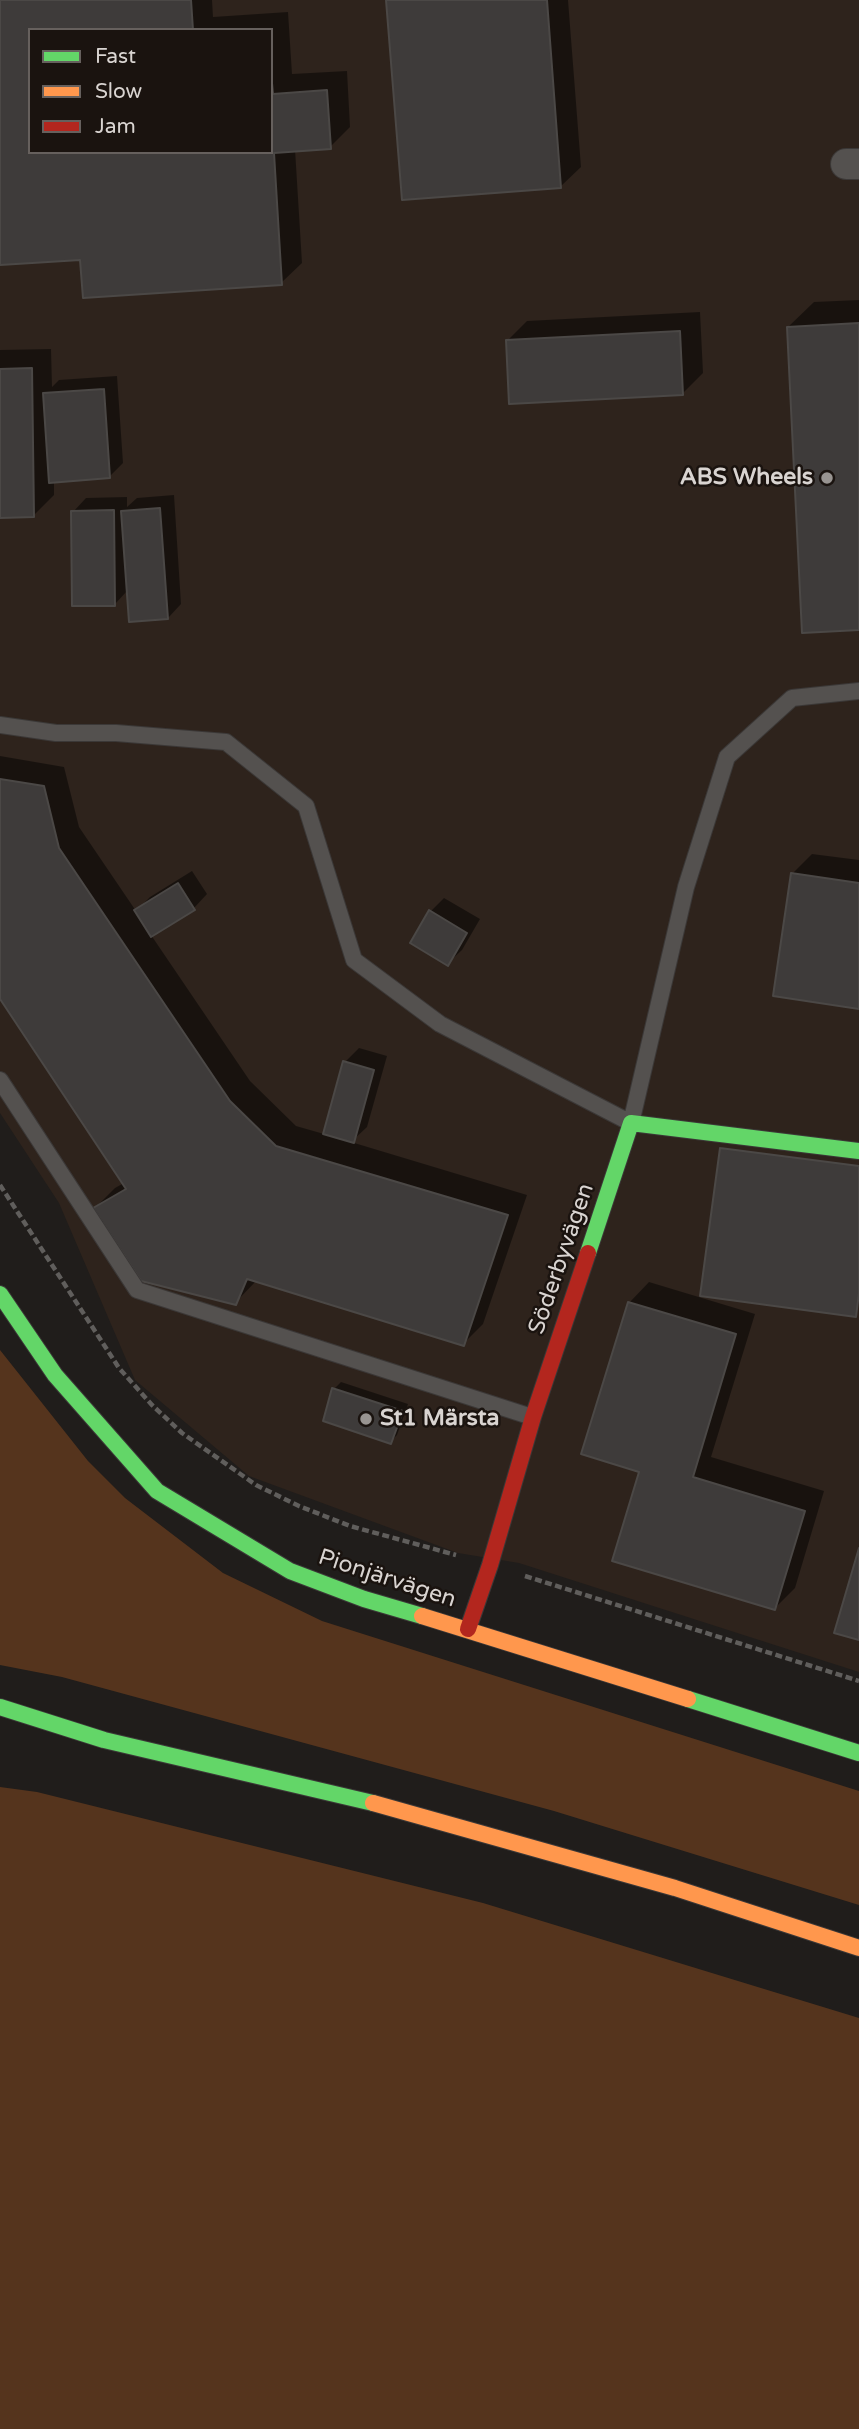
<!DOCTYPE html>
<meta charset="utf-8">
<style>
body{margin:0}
#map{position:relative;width:859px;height:2429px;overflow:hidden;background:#201d1b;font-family:"Varela Round",sans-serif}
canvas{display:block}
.legend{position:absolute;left:28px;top:28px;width:245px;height:126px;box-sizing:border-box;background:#1a130f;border:2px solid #66605d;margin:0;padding:9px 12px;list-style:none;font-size:21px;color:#d9d4d1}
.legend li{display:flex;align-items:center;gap:14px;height:35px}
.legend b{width:35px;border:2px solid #66605d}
</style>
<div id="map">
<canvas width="859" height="2429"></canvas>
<ul class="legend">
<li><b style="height:9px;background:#63d668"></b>Fast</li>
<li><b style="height:9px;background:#ff974d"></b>Slow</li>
<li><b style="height:9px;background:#b3261e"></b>Jam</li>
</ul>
</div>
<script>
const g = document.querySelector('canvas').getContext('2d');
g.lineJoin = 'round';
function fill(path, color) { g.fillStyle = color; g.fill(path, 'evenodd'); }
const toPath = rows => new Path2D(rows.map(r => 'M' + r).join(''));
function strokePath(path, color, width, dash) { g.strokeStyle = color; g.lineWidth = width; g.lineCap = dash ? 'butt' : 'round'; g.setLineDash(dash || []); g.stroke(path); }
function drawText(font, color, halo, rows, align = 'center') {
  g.font = font + ' "Varela Round",sans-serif'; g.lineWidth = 5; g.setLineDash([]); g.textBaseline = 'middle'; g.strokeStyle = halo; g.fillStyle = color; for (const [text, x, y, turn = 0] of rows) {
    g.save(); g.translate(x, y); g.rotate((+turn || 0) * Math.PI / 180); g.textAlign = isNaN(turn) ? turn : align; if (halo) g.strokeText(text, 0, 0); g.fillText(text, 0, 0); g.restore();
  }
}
const built = toPath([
 [0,0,859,0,859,1672,519,1563,458,1553,249,1476,135,1380,59,1203,0,1113],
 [30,30,271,30,271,152,30,152]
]);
const green = toPath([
 [0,1350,88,1461,125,1498,223,1573,322,1621,859,1791,859,1905,554,1811,62,1677,0,1665],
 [0,1787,37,1792,483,1903,859,2018,859,2429,0,2429]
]);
const shadow = toPath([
 [0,0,212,0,213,17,288,12,292,74,347,71,350,127,330,147,295,149,302,263,281,283,82,258,0,263],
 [30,30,271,30,271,152,30,152],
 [388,0,568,0,581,167,560,187],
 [859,300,859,628,788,327,814,302],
 [700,312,703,373,683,393,507,341,527,321],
 [51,349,52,387,59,380,117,376,123,463,109,477,54,481,54,495,34,515,0,516,0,350],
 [174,495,181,604,168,618,128,590,115,604,73,512,86,498,127,497,127,507,137,498],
 [0,756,64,767,79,827,136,911,150,897,192,871,207,894,194,908,151,935,250,1081,296,1126,324,1134,345,1062,359,1048,387,1056,367,1127,351,1142,527,1195,483,1324,463,1344,257,1280,235,1303,95,1208,115,1188,124,1183,0,996],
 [812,854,859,860,859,1007,792,874],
 [444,898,480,919,462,950,448,963,430,912],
 [649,1282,755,1314,711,1457,824,1491,795,1588,775,1608,641,1471,629,1303],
 [341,1382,408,1404,397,1435,390,1442,334,1389]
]);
const building = toPath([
 [0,0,191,0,193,30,30,30,30,152,271,152,271,72,273,94,327,90,331,149,274,153,282,285,83,298,80,260,0,265,0,0],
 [386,0,547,0,561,188,402,200,386,0],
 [859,323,859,630,802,633,787,327,859,323],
 [680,331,683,395,509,404,506,340,680,331],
 [32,368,34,517,0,518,0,369,32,368],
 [104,389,110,478,49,483,43,393,104,389],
 [160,508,168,619,129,622,121,511,160,508],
 [114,510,115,606,72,606,71,511,114,510],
 [0,779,44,786,59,848,230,1101,276,1146,508,1215,464,1346,247,1279,236,1305,141,1281,93,1208,126,1189,0,999,0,779],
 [791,873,859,883,859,1009,773,996,791,873],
 [178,883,195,910,151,937,134,910,178,883],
 [429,910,467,933,448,966,410,943,429,910],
 [343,1061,374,1070,354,1143,323,1134,343,1061],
 [720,1148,859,1166,859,1293,856,1317,700,1296,720,1148],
 [628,1302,736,1334,693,1477,805,1511,775,1610,612,1561,639,1472,581,1454,628,1302],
 [332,1388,403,1411,391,1444,323,1421,332,1388],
 [859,1548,859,1640,834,1633,859,1548]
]);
const path = toPath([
 [0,1185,119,1368,152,1405,182,1433,256,1485,299,1506,350,1526,456,1555],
 [525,1576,859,1681]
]);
const lane = toPath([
 [0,725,56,733,116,733,226,742,306,806,354,960,440,1024,631,1123,686,887,727,757,792,698,859,691],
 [0,1080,137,1290,532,1417]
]);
const street = toPath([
 [846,164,859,164]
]);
const fast = toPath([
 [588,1253,631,1123,859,1151],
 [0,1294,55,1375,157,1491,290,1571,364,1599,422,1616],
 [688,1699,859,1753],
 [0,1707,104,1740,373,1803]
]);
const slow = toPath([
 [422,1616,688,1699],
 [373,1803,675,1888,859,1948]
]);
const jam = toPath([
 [468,1629,490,1565,533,1417,588,1253]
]);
const markers = [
 [827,478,7,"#989491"],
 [366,1419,7,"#989491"]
];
const poiNames = [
 ["ABS Wheels",813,478],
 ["St1 Märsta",380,1419,"left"]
];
const streetNames = [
 ["Söderbyvägen",562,1259,-71],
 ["Pionjärvägen",387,1579,18]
];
fill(built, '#2e231c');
fill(green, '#55341d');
fill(shadow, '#0007');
fill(building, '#3e3b3a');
strokePath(building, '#4b4846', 2);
strokePath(lane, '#3b3837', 18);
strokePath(street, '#3b3837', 32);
strokePath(fast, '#3b3837', 18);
strokePath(slow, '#3b3837', 18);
strokePath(jam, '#3b3837', 18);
strokePath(path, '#605e5c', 4.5, [7, 3.5]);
strokePath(lane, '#54514f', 16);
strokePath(street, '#54514f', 30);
strokePath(fast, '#63d668', 16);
strokePath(slow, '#ff974d', 16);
strokePath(jam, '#b3261e', 16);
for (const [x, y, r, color] of markers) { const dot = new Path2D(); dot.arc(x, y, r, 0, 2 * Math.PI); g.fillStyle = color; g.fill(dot); strokePath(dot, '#1a130f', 2.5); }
drawText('bold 23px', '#d9d4d1', '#1a130f', poiNames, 'right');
drawText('23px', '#d9d4d1', '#1a130f', streetNames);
</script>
